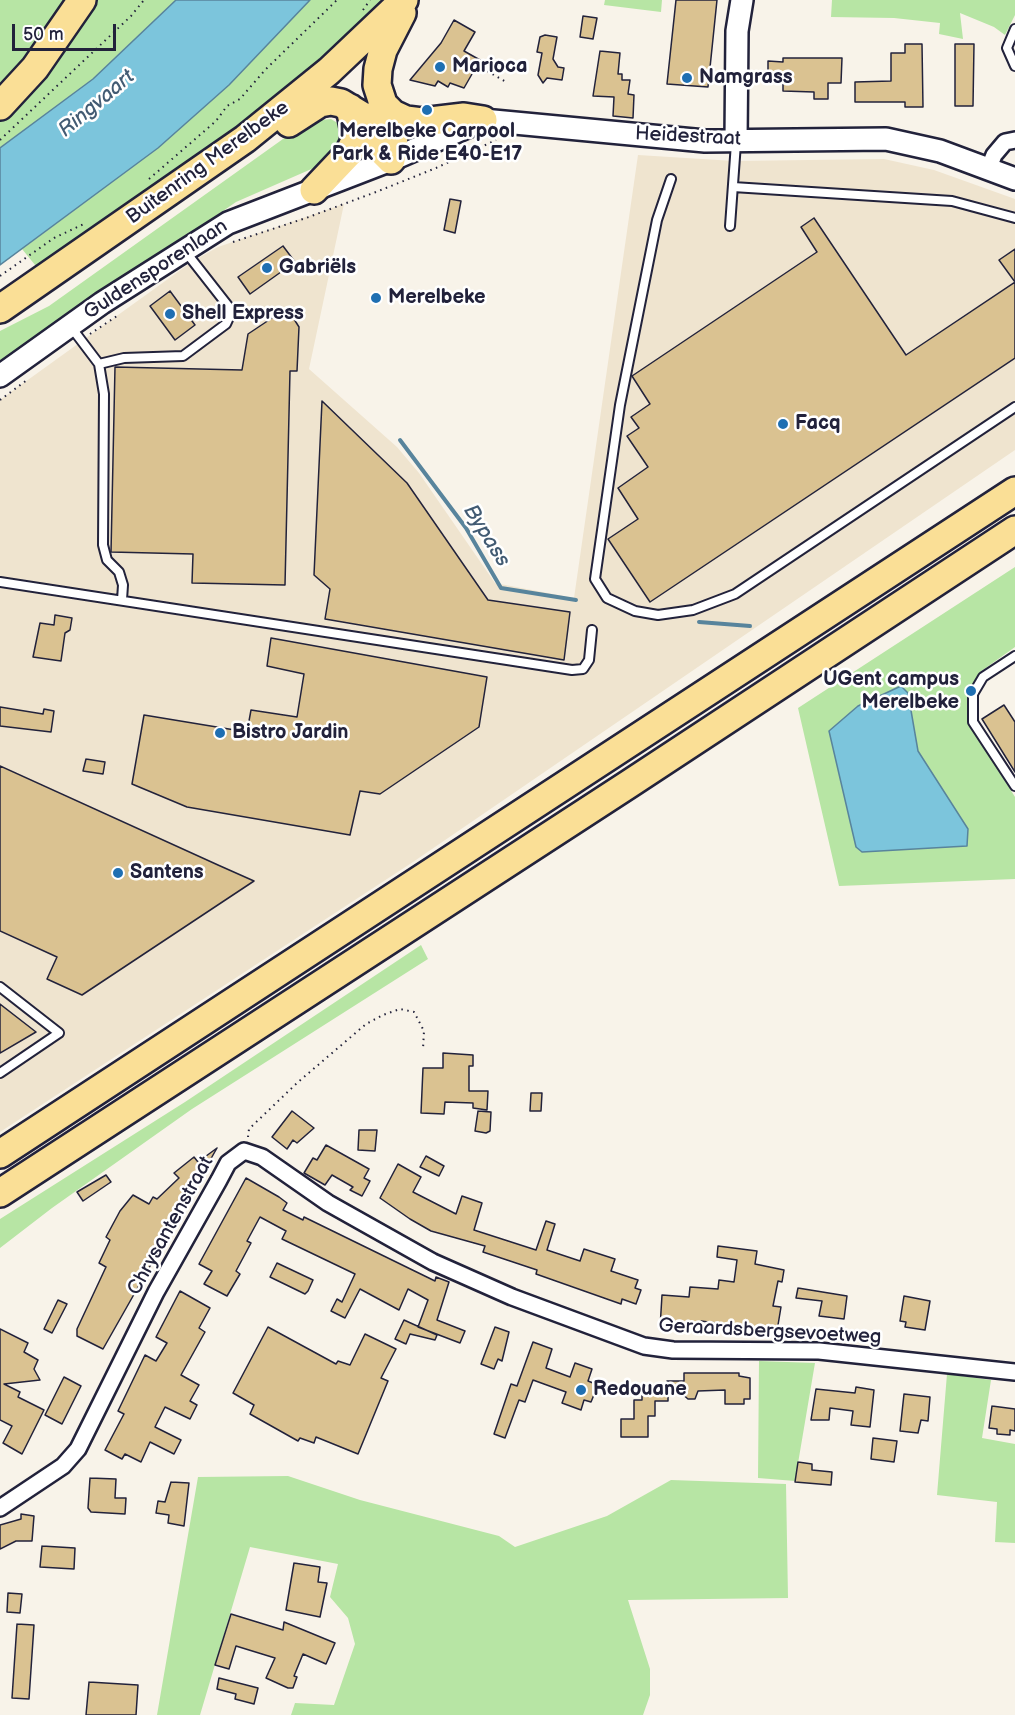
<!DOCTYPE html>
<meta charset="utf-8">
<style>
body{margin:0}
#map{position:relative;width:1015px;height:1715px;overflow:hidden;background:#f8f3e9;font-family:"Balsamiq Sans",sans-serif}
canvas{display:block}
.scale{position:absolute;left:12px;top:24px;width:104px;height:27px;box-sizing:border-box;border:3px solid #22223b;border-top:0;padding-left:8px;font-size:18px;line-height:21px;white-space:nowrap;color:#22223b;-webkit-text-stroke:4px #fff;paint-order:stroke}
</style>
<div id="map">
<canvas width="1015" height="1715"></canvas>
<div class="scale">50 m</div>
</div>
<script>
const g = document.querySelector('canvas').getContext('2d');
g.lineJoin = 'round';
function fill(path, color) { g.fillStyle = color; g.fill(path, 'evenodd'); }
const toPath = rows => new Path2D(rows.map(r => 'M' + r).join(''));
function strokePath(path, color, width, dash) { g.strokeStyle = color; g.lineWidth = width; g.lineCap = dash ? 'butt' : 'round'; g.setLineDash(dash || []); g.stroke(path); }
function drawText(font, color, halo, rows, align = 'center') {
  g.font = font + ' "Balsamiq Sans",sans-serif'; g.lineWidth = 5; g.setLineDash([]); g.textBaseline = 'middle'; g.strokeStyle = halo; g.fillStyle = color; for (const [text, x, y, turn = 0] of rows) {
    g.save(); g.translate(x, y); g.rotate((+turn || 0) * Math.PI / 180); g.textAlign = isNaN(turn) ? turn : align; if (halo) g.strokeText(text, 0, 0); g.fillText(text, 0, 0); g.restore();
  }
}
const built = toPath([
 [638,155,734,161,884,159,934,170,1015,199,1015,450,413,862,0,1132,0,400,193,261,218,247,344,204,309,369,397,447,419,473,495,583,574,598]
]);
const green = toPath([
 [0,0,70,0,0,92],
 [93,0,176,0,93,79,0,148,0,118],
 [310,0,391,0,280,100,40,271,22,249,158,148,229,85],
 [605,0,662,0,661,12,604,5],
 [832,0,1015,0,1015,15,1005,35,994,27,960,13,963,39,939,34,940,23,894,18,831,17],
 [331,119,344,127,338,153,316,167,236,202,0,365,0,331,49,306,297,129,312,121],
 [1015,567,1015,647,980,672,970,688,967,706,973,729,1015,797,1015,879,839,886,798,708],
 [907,693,918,751,967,828,858,706],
 [421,945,428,959,192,1109,52,1208,0,1248,0,1219,185,1102],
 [759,1361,815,1363,795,1481,758,1478],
 [947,1374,991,1380,982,1438,1015,1444,1015,1543,995,1542,997,1502,937,1495],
 [288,1476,360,1500,499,1536,515,1547,607,1516,671,1480,786,1484,788,1598,628,1600,650,1669,650,1695,643,1715,291,1715,295,1703,334,1705,355,1644,348,1618,330,1597,338,1564,250,1547,200,1715,157,1715,198,1477]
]);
const water = toPath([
 [176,0,310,0,229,85,158,148,0,265,0,148,93,79,176,0],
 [901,686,908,693,918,751,968,829,967,846,862,852,856,847,829,731,858,706,901,686]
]);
const stream = toPath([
 [400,440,466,528,501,588,576,600],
 [699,622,750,626]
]);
const building = toPath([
 [676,0,717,0,708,87,667,84,676,0],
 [583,16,597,18,593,39,580,37,583,16],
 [454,20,475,32,464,51,480,60,464,88,450,83,448,87,438,81,435,86,410,80,441,43,454,20],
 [545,35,557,37,553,59,558,67,564,68,562,80,547,78,543,83,538,75,542,53,537,52,540,37,545,35],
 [905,44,922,44,923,107,905,107,905,102,855,102,855,82,891,81,891,53,905,53,905,44],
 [955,44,974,44,973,106,955,106,955,44],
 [600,51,620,53,618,74,622,74,622,80,630,80,628,94,634,95,633,118,613,116,614,97,593,96,600,51],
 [783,58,842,58,841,83,828,83,828,99,814,99,814,92,783,91,783,78,768,78,768,61,783,62,783,58],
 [450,199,461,201,455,233,444,230,450,199],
 [814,218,906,355,1015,282,999,260,1015,249,1015,358,650,602,608,539,638,519,618,488,648,467,627,436,639,428,631,417,650,404,632,376,817,252,801,227,814,218],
 [283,246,295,262,250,294,238,277,283,246],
 [170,291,195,325,175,340,150,306,170,291],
 [287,308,299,327,297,371,290,371,285,585,192,583,193,554,111,552,115,367,242,370,248,334,287,308],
 [322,401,407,483,488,600,570,612,564,660,325,619,330,589,314,575,322,401],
 [55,615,72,618,70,630,65,633,61,661,33,657,40,623,54,625,55,615],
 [271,638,487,677,479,727,380,794,360,791,350,835,187,807,132,784,144,715,247,732,251,710,297,717,304,674,267,666,271,638],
 [1004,705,1015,722,1015,772,982,719,1004,705],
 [0,707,43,714,44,709,54,711,51,732,0,726,0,707],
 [86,759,105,762,103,774,83,771,86,759],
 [0,766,218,865,254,881,82,995,47,979,57,957,0,931,0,766],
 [0,1004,36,1032,0,1053,0,1004],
 [443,1053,473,1055,473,1066,469,1066,469,1091,488,1091,487,1110,473,1108,473,1103,445,1102,444,1114,421,1113,423,1068,443,1068,443,1053],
 [531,1093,542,1093,541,1111,530,1111,531,1093],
 [292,1111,314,1128,297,1143,293,1140,287,1149,272,1137,292,1111],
 [478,1111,491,1112,490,1131,486,1133,475,1131,478,1111],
 [359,1130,377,1130,375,1151,358,1150,359,1130],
 [326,1145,369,1169,364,1178,370,1181,362,1196,350,1190,353,1187,332,1175,325,1185,304,1173,313,1158,317,1160,326,1145],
 [217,1148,103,1349,77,1336,77,1329,106,1267,99,1263,110,1240,106,1237,120,1211,133,1195,149,1204,153,1197,157,1199,179,1178,174,1173,194,1157,198,1162,217,1148],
 [426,1156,444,1166,439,1176,420,1167,426,1156],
 [398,1164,421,1177,413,1192,456,1214,462,1196,482,1203,474,1230,536,1250,546,1221,555,1224,547,1250,580,1261,584,1249,615,1259,611,1271,638,1280,635,1288,641,1290,636,1304,622,1299,621,1304,536,1274,537,1270,483,1252,485,1246,431,1231,410,1219,380,1198,398,1164],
 [106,1175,111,1182,83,1201,77,1192,106,1175],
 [246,1178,279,1197,287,1203,283,1210,303,1220,304,1217,435,1281,436,1277,449,1282,437,1320,465,1331,460,1343,418,1327,428,1300,408,1289,399,1310,360,1289,345,1318,331,1311,337,1299,342,1302,355,1274,282,1239,286,1231,260,1217,247,1241,251,1243,236,1271,240,1274,227,1296,204,1284,212,1271,199,1264,246,1178],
 [718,1246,757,1251,755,1264,784,1270,782,1282,778,1281,773,1306,781,1307,777,1331,701,1321,700,1332,660,1328,662,1295,689,1297,690,1287,718,1289,719,1280,734,1282,737,1260,717,1257,718,1246],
 [277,1263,313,1280,308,1291,305,1294,270,1277,277,1263],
 [798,1288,847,1296,844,1319,819,1316,822,1301,796,1298,798,1288],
 [180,1291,210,1308,199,1328,205,1332,181,1375,199,1385,190,1401,197,1405,190,1419,165,1407,155,1427,181,1440,174,1454,150,1442,141,1462,125,1454,122,1459,105,1450,124,1414,118,1411,145,1355,156,1361,167,1343,156,1337,180,1291],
 [904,1296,930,1301,925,1330,905,1327,906,1322,900,1321,904,1296],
 [58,1300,67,1304,52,1333,44,1329,58,1300],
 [404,1320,437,1335,435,1340,410,1334,406,1344,395,1339,404,1320],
 [268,1327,336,1364,338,1361,350,1365,365,1334,396,1349,381,1378,388,1381,358,1454,316,1437,314,1443,300,1438,298,1441,250,1414,254,1405,233,1393,268,1327],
 [495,1327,509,1332,502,1361,498,1359,494,1369,481,1364,495,1327],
 [0,1329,28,1343,24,1352,38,1360,34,1369,40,1380,4,1384,20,1392,18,1397,44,1410,22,1454,3,1443,12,1426,0,1420,0,1329],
 [533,1342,552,1349,546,1368,570,1377,575,1363,592,1369,588,1381,598,1385,591,1402,584,1400,581,1410,562,1403,566,1392,533,1380,525,1402,519,1400,505,1438,494,1434,511,1384,517,1386,533,1342],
 [684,1373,739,1373,739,1376,750,1378,750,1399,744,1399,744,1404,725,1404,725,1390,698,1391,695,1399,688,1399,667,1381,684,1381,684,1373],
 [64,1377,81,1386,62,1424,45,1415,64,1377],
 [642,1385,668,1385,668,1401,655,1401,655,1416,648,1416,648,1437,621,1437,621,1419,634,1419,634,1400,642,1400,642,1385],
 [856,1387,874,1390,870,1427,851,1425,853,1411,830,1408,829,1420,811,1420,816,1389,855,1393,856,1387],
 [904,1394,930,1397,928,1421,921,1420,918,1433,900,1431,904,1394],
 [992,1406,1015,1409,1015,1431,1010,1430,1010,1435,997,1434,997,1429,989,1428,992,1406],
 [873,1438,897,1441,894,1462,871,1459,873,1438],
 [798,1462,812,1464,812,1470,832,1472,831,1485,795,1482,798,1462],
 [90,1478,116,1479,115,1498,126,1498,125,1514,91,1512,88,1508,90,1478],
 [171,1482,189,1483,184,1526,168,1523,169,1515,156,1513,158,1501,165,1502,171,1482],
 [21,1514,34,1516,32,1541,16,1541,0,1549,0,1525,21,1519,21,1514],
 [42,1546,75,1548,74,1569,40,1567,42,1546],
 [294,1563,320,1567,318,1582,327,1583,320,1617,286,1610,294,1563],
 [8,1593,22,1594,20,1613,7,1612,8,1593],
 [231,1614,283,1630,284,1622,335,1643,326,1664,303,1654,294,1676,297,1677,293,1688,288,1688,266,1678,275,1658,236,1646,229,1669,215,1665,231,1614],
 [17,1624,34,1625,29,1699,12,1698,17,1624],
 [219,1678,258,1688,254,1704,235,1699,236,1694,217,1689,219,1678],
 [89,1682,138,1685,136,1715,86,1715,89,1682]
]);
const path = toPath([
 [363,10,370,0],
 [477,65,506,82],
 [0,140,131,16,144,0],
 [149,179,216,121,227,106,240,99,265,70,337,0],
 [233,242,306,218,376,192,436,168,496,140],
 [0,276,54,238,86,223],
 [90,334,120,314],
 [0,400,27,380],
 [248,1137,249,1129,297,1083,366,1024,383,1015,400,1009,414,1012,424,1031,423,1049]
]);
const lane = toPath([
 [1015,29,1007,48,1015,66],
 [671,179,657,220,620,405,595,579,607,598,635,611,658,615,693,610,735,594,1015,407],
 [733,187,952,201,1015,218],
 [730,226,736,143],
 [71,327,99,364,104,394,103,545,107,560,119,572,123,585,122,600],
 [99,364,124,358,183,356,226,324,232,311,185,251],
 [0,582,572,670,583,669,589,660,592,630],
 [1015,656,983,677,973,694,973,722,1015,786],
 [0,987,59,1033,0,1073]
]);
const street = toPath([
 [988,170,994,155,1005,142,1015,140],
 [0,1508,63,1466,78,1449,156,1292,219,1180,228,1163,244,1151,262,1157,328,1203,433,1262,512,1297,644,1346,673,1350,819,1351,1015,1372]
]);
const secondary = toPath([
 [736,141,737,31,742,0],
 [0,376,102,303,228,223,391,160,483,120,705,141,886,139,940,151,1015,179]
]);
const highway = toPath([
 [382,103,393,114,406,120,422,122,464,117,483,120],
 [0,106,35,68,82,0],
 [289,123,320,103,331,101,341,103,364,117,375,144,391,160],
 [391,160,394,137,377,85,378,69,383,50,402,13],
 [314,190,349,153,354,143,355,132,350,108],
 [0,309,245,139,329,71,404,0],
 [0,1154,1015,491],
 [0,1193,629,784,1015,530]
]);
const markers = [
 [440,67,6,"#1f6fb2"],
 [687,78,6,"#1f6fb2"],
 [427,110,6,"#1f6fb2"],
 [267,268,6,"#1f6fb2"],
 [376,298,6,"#1f6fb2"],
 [170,314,6,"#1f6fb2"],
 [783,424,6,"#1f6fb2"],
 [971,691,6,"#1f6fb2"],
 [220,733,6,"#1f6fb2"],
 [118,873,6,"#1f6fb2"],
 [581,1390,6,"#1f6fb2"]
];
const poiNames = [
 ["Marioca",452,67],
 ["Namgrass",699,78],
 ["Merelbeke Carpool",427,132,"center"],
 ["Park & Ride E40-E17",427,155,"center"],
 ["Gabriëls",279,268],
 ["Merelbeke",388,298],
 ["Shell Express",182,314],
 ["Facq",795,424],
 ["UGent campus",959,680,"right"],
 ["Merelbeke",959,703,"right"],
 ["Bistro Jardin",232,733],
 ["Santens",130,873],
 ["Redouane",593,1390]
];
const streetNames = [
 ["Heidestraat",688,137,3],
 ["Buitenring Merelbeke",208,163,-36],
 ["Guldensporenlaan",156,270,-33],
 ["Chrysantenstraat",171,1226,-61],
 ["Geraardsbergsevoetweg",770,1332,3]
];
const waterNames = [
 ["Ringvaart",97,104,-40],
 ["Bypass",486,536,58]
];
fill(built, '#efe4cf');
fill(green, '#b7e5a4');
fill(water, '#7cc5dc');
strokePath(water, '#58849c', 1.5);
strokePath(stream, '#58849c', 4);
fill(building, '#dac291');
strokePath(building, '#22223b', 1.5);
strokePath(lane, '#22223b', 12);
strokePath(street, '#22223b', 20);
strokePath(secondary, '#22223b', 26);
strokePath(highway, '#22223b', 32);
strokePath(path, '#22223b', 2, [1.5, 4.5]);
strokePath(lane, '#fff', 8);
strokePath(street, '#fff', 15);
strokePath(secondary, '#fff', 21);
strokePath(highway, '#fadf96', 27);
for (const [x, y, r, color] of markers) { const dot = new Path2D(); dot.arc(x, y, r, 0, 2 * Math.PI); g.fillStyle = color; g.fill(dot); strokePath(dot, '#fff', 2); }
drawText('bold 20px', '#22223b', '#fff', poiNames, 'left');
drawText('20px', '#22223b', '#fff', streetNames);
drawText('italic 21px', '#425b73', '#fff', waterNames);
</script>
